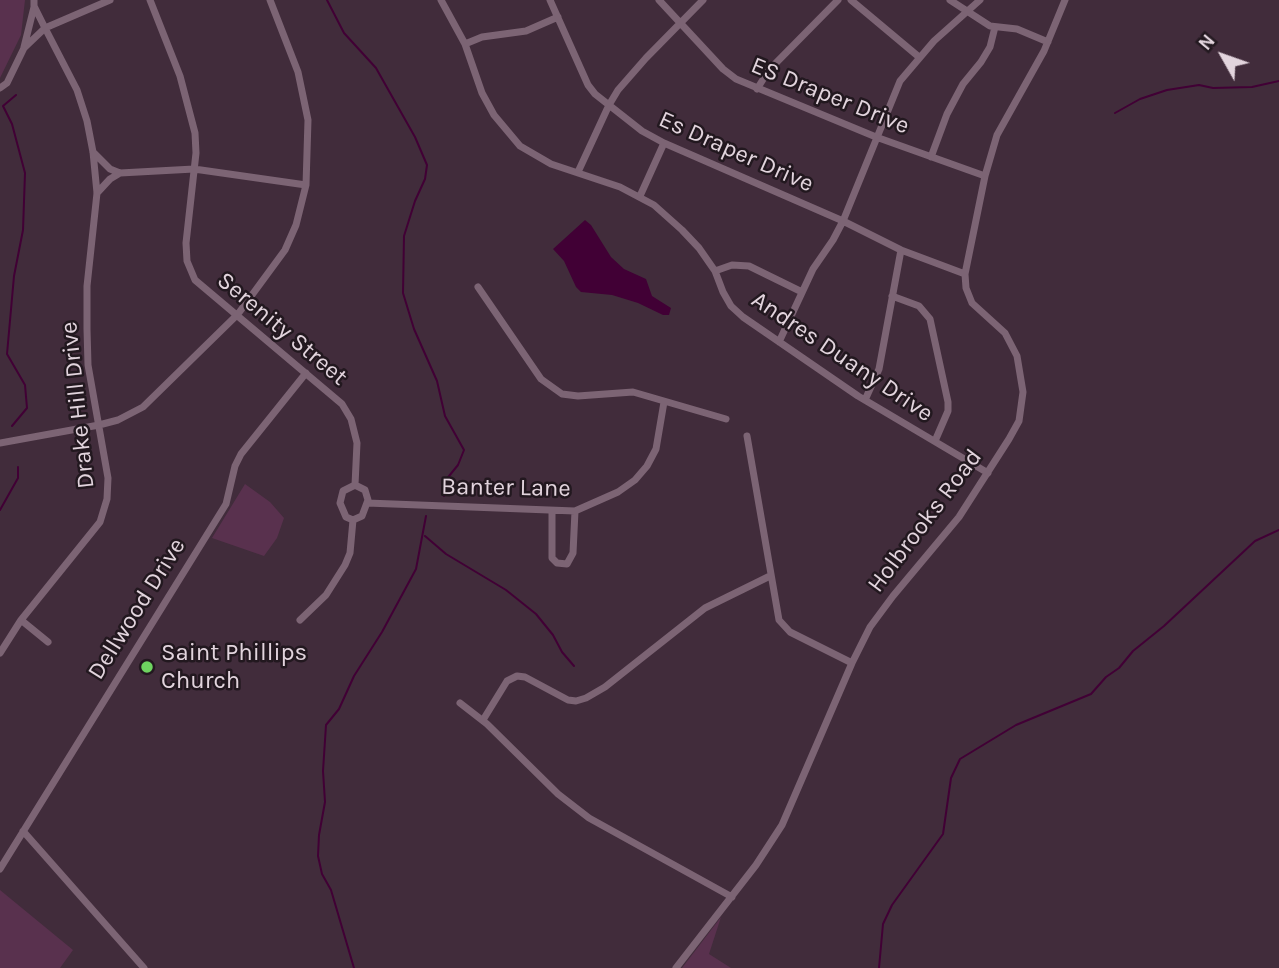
<!DOCTYPE html>
<style>
body{margin:0}
#map{position:relative;width:1279px;height:968px;overflow:hidden;background:#412c3b;font-family:Karla,sans-serif}
canvas{display:block}
.north{position:absolute;left:1188px;top:21px;width:70px;height:70px;-webkit-text-stroke:5px #22181f;paint-order:stroke;rotate:310deg;font-size:19px;font-weight:700;line-height:28px;text-align:center;color:#e2d4dd}
.north::after{content:'';display:block;margin:auto;width:24px;height:32px;background:#e2d4dd;clip-path:polygon(50% 0,100% 100%,50% 72%,0 100%)}
</style>
<div id="map">
<canvas width="1279" height="968"></canvas>
<div class="north">N</div>
</div>
<script>
const g = document.querySelector('canvas').getContext('2d');
g.lineJoin = 'round';
function fill(path, color) { g.fillStyle = color; g.fill(path, 'evenodd'); }
const toPath = rows => new Path2D(rows.map(r => 'M' + r).join(''));
function strokePath(path, color, width, dash) { g.strokeStyle = color; g.lineWidth = width; g.lineCap = dash ? 'butt' : 'round'; g.setLineDash(dash || []); g.stroke(path); }
function drawText(font, color, halo, rows, align = 'center') {
  g.font = font + ' Karla,sans-serif'; g.lineWidth = 5; g.setLineDash([]); g.textBaseline = 'middle'; g.strokeStyle = halo; g.fillStyle = color; for (const [text, x, y, turn = 0] of rows) {
    g.save(); g.translate(x, y); g.rotate((+turn || 0) * Math.PI / 180); g.textAlign = isNaN(turn) ? turn : align; if (halo) g.strokeText(text, 0, 0); g.fillText(text, 0, 0); g.restore();
  }
}
const green = toPath([
 [0,0,25,0,21,35,0,78],
 [245,484,270,502,284,518,277,538,264,556,212,538],
 [0,890,73,950,60,968,0,968],
 [721,917,709,954,731,968,682,968]
]);
const water = toPath([
 [585,220,591,225,611,257,624,269,646,279,652,296,671,308,669,315,663,315,638,303,612,295,581,292,576,287,564,261,553,249]
]);
const stream = toPath([
 [327,0,344,33,376,68,385,84,415,137,427,165,425,179,415,201,404,236,403,293,414,329,437,381,445,416,464,450,458,465,445,481,444,496],
 [1115,113,1140,99,1167,90,1199,85,1213,88,1252,87,1279,81],
 [12,426,27,408,25,385,7,354,14,276,23,230,25,173,12,124,3,106,16,95],
 [0,510,18,478,18,467],
 [425,536,446,554,506,590,536,614,553,635,562,652,574,666],
 [354,968,331,890,322,874,318,856,319,835,325,802,323,771,326,725,339,709,354,676,382,632,416,569,426,516],
 [879,968,883,924,892,905,943,834,951,778,960,759,1016,725,1091,694,1106,677,1119,668,1133,651,1164,626,1255,541,1279,530]
]);
const minor = toPath([
 [150,0,180,76,195,133,196,153,186,243,187,261,195,280,342,404,351,419,357,443,355,485],
 [441,0,465,44,482,93,494,115,520,146,551,164,620,187,654,205,682,230,699,248,715,271,723,292,731,306,743,317,858,396,988,473],
 [550,0,588,85,595,94,642,131,664,143,843,221,901,250,965,274],
 [659,0,723,69,736,79,876,137,985,176],
 [851,0,919,57],
 [950,0,990,26,1017,29,1048,42],
 [465,44,482,37,526,31,558,17],
 [24,47,34,7],
 [0,88,7,83,24,48,45,28,110,0],
 [757,89,769,70,838,0],
 [93,152,110,169,120,173,194,169,306,185],
 [931,157,947,114,963,84,981,62,990,47,995,27],
 [578,172,609,105,618,90,646,58,703,0],
 [97,193,110,179,120,173],
 [640,196,664,143],
 [715,271,732,265,749,266,802,292],
 [478,287,541,379,562,394,578,396,633,392,726,419],
 [892,296,919,306,930,319,948,402,948,411,935,441],
 [779,342,813,269,833,240,843,221,900,81,934,41,980,0],
 [865,400,879,369,901,250],
 [747,436,779,620,790,632,852,663],
 [0,443,99,425,118,420,143,407,238,314,285,250,296,225,306,185,308,120,298,72,270,0],
 [355,485,365,490,368,500,362,516,353,520,346,517,340,503,343,491,355,485],
 [367,503,575,511,618,492,635,480,647,466,656,449,664,402],
 [552,512,552,558,557,563,567,564,573,553,575,511],
 [21,620,48,642],
 [300,620,326,595,345,565,350,553,353,520],
 [0,653,21,620,100,522,107,499,108,478,88,365,87,329,87,286,97,193,93,152,87,121,77,90,45,28,34,6,34,0],
 [460,703,487,724,558,794,589,818,732,897],
 [483,720,507,681,517,676,525,677,568,700,576,701,586,698,605,687,705,608,770,576],
 [23,831,144,968],
 [0,869,226,504,235,466,241,454,306,373],
 [676,968,756,865,782,825,852,663,870,627,893,596,959,517,1009,439,1019,421,1023,392,1017,356,1005,333,972,303,966,288,965,274,985,176,997,135,1044,51,1065,0]
]);
const markers = [
 [147,667,7,"#6ed360"]
];
const streetNames = [
 ["ES Draper Drive",830,96,22],
 ["Es Draper Drive",736,152,24],
 ["Serenity Street",282,329,40],
 ["Andres Duany Drive",842,357,34],
 ["Drake Hill Drive",78,405,-96],
 ["Banter Lane",506,488,1],
 ["Holbrooks Road",925,521,-53],
 ["Dellwood Drive",137,609,-58]
];
const poiNames = [
 ["Saint Phillips",161,653],
 ["Church",161,681]
];
fill(green, '#59314e');
fill(water, '#410035');
strokePath(stream, '#410035', 2);
strokePath(minor, '#7c6474', 7);
for (const [x, y, r, color] of markers) { const dot = new Path2D(); dot.arc(x, y, r, 0, 2 * Math.PI); g.fillStyle = color; g.fill(dot); strokePath(dot, '#22181f', 2.5); }
drawText('24px', '#e2d4dd', '#22181f', streetNames);
drawText('24px', '#e2d4dd', '#22181f', poiNames, 'left');
</script>
